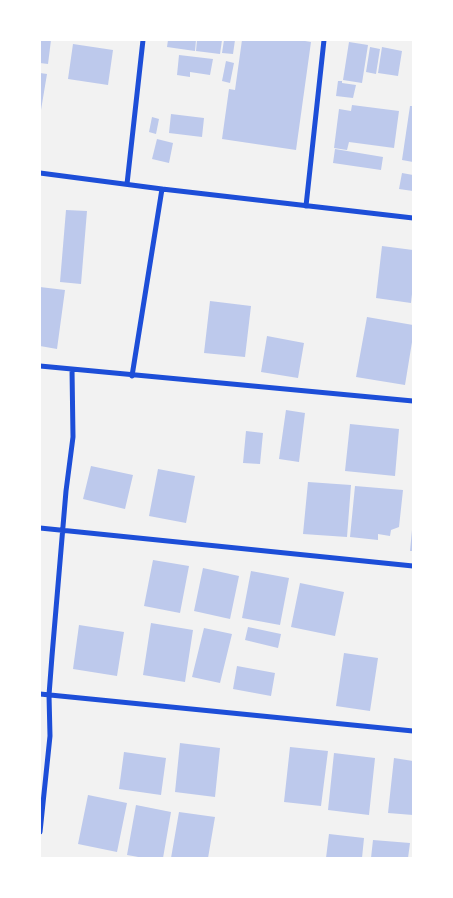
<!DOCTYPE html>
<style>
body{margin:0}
#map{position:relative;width:453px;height:898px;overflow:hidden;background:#f2f2f2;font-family:"Varela Round",sans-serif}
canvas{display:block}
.frame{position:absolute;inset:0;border:41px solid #fff;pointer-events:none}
</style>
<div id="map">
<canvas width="453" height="898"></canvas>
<div class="frame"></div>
</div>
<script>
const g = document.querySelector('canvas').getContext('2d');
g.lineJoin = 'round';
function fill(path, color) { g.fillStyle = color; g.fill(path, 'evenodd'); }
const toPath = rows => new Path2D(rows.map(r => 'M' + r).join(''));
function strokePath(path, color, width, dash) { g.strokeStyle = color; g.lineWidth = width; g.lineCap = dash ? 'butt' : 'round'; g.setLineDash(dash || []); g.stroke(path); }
const building = toPath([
 [40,40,51,40,48,64,40,63],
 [168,40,196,40,195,51,167,47],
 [197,40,222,40,220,54,196,51],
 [224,40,235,40,233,54,222,53],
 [242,40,299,40,311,42,296,150,222,139,229,89,235,90],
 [349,42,368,45,362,83,343,80],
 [73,44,113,50,108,85,68,79],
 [370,47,380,49,376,74,366,72],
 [382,47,402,51,398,76,378,73],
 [179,55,213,59,210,75,190,72,190,77,177,75],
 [226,61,234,63,230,83,222,81],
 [40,73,47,74,41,110,40,110],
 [338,81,342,81,342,83,356,85,353,98,336,96],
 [352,105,399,111,394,148,349,142,347,150,334,148,339,109,351,111],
 [410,106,413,106,413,162,402,160],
 [171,114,204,118,202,137,169,133],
 [152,117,159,119,156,134,149,132],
 [157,139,173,143,169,163,152,159],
 [335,149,383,157,381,170,333,163],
 [402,173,413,175,413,191,399,189],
 [66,210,87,211,81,284,60,282],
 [382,246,413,250,413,285,411,303,376,298],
 [40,287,65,290,57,349,40,346],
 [210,301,251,306,245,357,204,353],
 [367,317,413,325,413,336,405,385,356,377],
 [267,336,304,343,298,378,261,372],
 [286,410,305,413,299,462,279,459],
 [350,424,399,429,395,476,345,471],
 [246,431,263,433,260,464,243,463],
 [91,466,133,475,125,509,83,499],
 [158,469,195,476,186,523,149,516],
 [308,482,351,485,347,537,303,534],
 [355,486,403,490,399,527,391,530,390,536,378,534,378,540,350,537],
 [412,530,413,530,413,551,410,551],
 [153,560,189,566,180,613,144,606],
 [203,568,239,576,230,619,194,611],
 [251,571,289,578,280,625,242,618],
 [300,583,344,592,335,636,291,627],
 [151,623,193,630,185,682,143,675],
 [79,625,124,632,117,676,73,669],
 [248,627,281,634,278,648,245,640],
 [204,628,232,634,220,683,192,677],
 [344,653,378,658,370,711,336,706],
 [237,666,275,673,271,696,233,689],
 [180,743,220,748,215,797,175,792],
 [290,747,328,751,321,806,284,802],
 [124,752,166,758,161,795,119,789],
 [334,753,375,758,369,815,328,810],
 [394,758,413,761,413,815,388,813],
 [88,795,127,803,117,852,78,844],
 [136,805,171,812,163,858,144,858,127,855],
 [179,812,215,817,208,858,171,858],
 [329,834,364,838,362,858,326,858],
 [373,840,410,843,408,858,371,858]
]);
const minor = toPath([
 [40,173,162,189,413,218],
 [127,184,143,40],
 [306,206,324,40],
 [40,366,413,401],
 [132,376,162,189],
 [40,528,413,566],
 [40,694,413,731],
 [40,832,50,736,49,695,52,656,66,491,73,437,72,369]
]);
fill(building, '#bdc9ec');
strokePath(minor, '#1d4ed8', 5);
</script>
